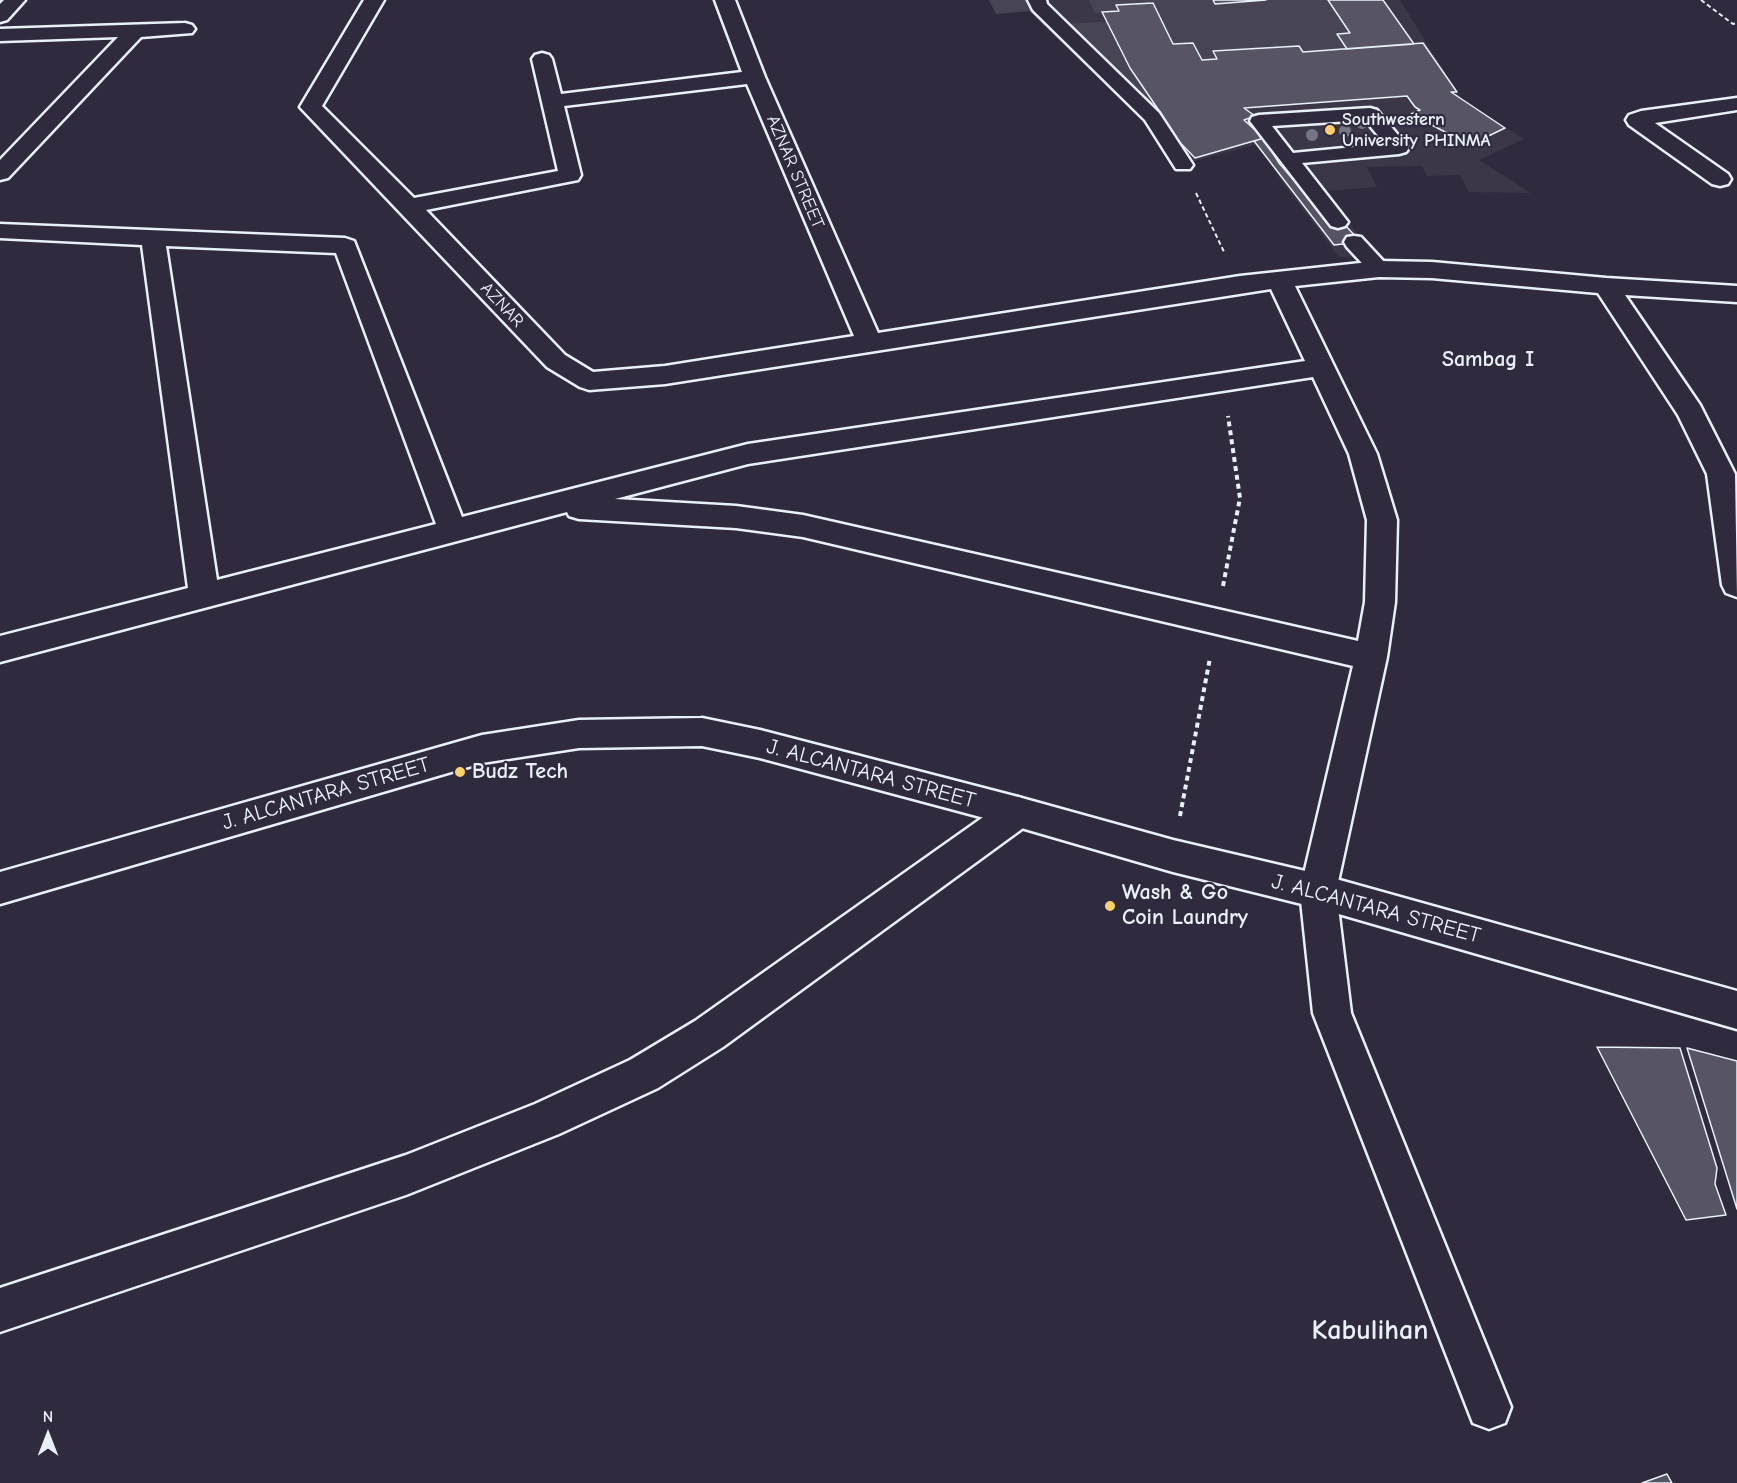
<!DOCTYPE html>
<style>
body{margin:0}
#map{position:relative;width:1737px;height:1483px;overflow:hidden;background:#2f2a3d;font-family:"Comic Neue",sans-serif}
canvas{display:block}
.north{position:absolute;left:18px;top:1405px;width:60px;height:60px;-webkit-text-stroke:4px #2f2a3d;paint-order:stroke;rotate:0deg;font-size:16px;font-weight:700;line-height:24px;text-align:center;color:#e8f1f8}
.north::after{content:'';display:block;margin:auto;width:21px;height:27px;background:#e8f1f8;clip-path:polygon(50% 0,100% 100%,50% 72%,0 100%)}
</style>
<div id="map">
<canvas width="1737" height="1483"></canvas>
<div class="north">N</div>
</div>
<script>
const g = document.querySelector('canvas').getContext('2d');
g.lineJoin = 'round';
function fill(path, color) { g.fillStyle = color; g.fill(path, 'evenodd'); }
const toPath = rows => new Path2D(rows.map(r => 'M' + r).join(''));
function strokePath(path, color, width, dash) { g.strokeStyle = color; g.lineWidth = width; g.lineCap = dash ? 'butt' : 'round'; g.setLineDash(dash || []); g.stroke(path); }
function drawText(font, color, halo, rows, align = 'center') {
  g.font = font + ' "Comic Neue",sans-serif'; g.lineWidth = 4.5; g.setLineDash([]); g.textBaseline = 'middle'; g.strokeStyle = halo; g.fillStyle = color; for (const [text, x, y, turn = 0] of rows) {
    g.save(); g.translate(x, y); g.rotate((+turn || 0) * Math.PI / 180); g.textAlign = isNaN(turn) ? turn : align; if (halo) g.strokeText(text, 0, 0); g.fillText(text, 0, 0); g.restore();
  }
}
const built = toPath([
 [989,0,1400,0,1462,100,1524,139,1479,160,1531,193,1469,192,1460,175,1427,176,1422,166,1367,167,1377,187,1325,191,1376,258,1339,257,1283,183,1258,144,1187,163,1029,11,996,14]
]);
const green = toPath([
 [989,0,1035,0,1058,24,1107,22,1130,68,1162,115,1143,120,1029,11,996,14],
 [1089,0,1213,0,1215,4,1266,0,1328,0,1350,33,1347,49,1202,60,1193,43,1173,44,1153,3,1117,5,1119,11,1095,13]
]);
const building = toPath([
 [1213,0,1266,0,1215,4,1213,0],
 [1328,0,1383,0,1414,44,1347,49,1337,34,1350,33,1328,0],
 [1153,3,1173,44,1193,43,1202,60,1217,59,1213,51,1299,46,1303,52,1423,43,1457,92,1451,92,1505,128,1476,142,1469,139,1464,142,1411,114,1420,110,1415,107,1407,96,1244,108,1255,116,1244,120,1264,138,1195,158,1155,117,1162,115,1130,68,1102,12,1119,11,1116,5,1153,3],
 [1264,138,1279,163,1331,223,1342,222,1361,242,1334,245,1254,141,1264,138],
 [1597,1047,1680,1048,1717,1168,1715,1184,1726,1215,1686,1220,1597,1047],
 [1687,1048,1737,1061,1737,1209,1687,1048],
 [1667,1474,1672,1483,1642,1483,1667,1474]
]);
const pathFar1 = toPath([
 [1701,0,1733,24,1737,23],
 [1196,193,1225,254]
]);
const path = toPath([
 [1223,586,1240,498,1228,416],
 [1180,816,1210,658]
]);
const service = toPath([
 [1028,0,1046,0,1047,4,1159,113,1193,165,1190,169,1176,169,1145,120,1033,10,1028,0],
 [1370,108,1377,110,1409,148,1406,152,1399,154,1302,163,1348,222,1345,226,1338,228,1331,226,1250,121,1252,117,1259,115,1370,108],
 [1365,120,1385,144,1293,153,1272,126,1365,120],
 [1354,236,1361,237,1386,264,1390,269,1386,274,1379,276,1372,274,1347,247,1344,242,1347,237,1354,236]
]);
const minor = toPath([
 [4,0,25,0,7,20,0,22,0,4,4,0],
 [364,0,384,0,322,106,414,198,558,171,532,59,535,55,542,53,549,55,552,59,561,94,742,72,715,0,735,0,765,77,878,333,1240,276,1379,261,1432,262,1606,278,1737,286,1737,302,1625,295,1700,405,1735,474,1737,597,1726,593,1722,585,1707,474,1678,415,1598,293,1432,278,1379,277,1295,286,1377,454,1397,520,1395,602,1387,657,1336,891,1351,1013,1511,1407,1505,1423,1489,1429,1473,1423,1313,1013,1300,891,1353,666,803,537,736,528,579,519,569,516,567,512,0,662,0,636,188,588,142,245,0,238,0,224,345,238,354,241,462,517,748,444,1305,361,1271,289,665,384,589,390,580,387,547,367,300,107,364,0],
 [747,84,854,336,665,366,593,372,565,355,426,210,578,180,581,175,564,106,747,84],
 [166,246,336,253,436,524,217,580,166,246],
 [1313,377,1349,454,1367,520,1365,602,1358,641,803,515,736,506,615,499,748,464,1313,377],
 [185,23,192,25,195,29,192,33,141,37,8,178,0,180,0,160,118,37,0,41,0,29,185,23],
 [1737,98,1737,110,1655,123,1728,174,1731,179,1728,184,1720,186,1712,184,1629,125,1626,120,1629,115,1641,111,1737,98],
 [1018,797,1030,801,1035,812,1030,823,723,1047,658,1088,559,1134,406,1195,0,1332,0,1288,406,1155,535,1104,630,1060,695,1021,1006,801,1018,797]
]);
const tertiary = toPath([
 [702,718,760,730,1018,797,1173,840,1318,874,1737,991,1737,1029,1318,908,1173,872,1018,827,760,758,702,746,579,748,482,763,0,904,0,872,482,735,579,720,702,718]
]);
const trees = [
 [1362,123],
 [1345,131],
 [1312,135]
];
const markers = [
 [1330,130,6,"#ffd166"],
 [460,772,6,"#ffd166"],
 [1110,906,6,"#ffd166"]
];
const farPoinames = [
 ["Southwestern",1342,120],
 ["University PHINMA",1342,141]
];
const farStreetnames = [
 ["AZNAR STREET",795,172,67],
 ["AZNAR",502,305,47]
];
const farQuarternames = [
 ["Sambag I",1488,360]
];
const poiNames = [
 ["Budz Tech",472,772],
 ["Wash & Go",1122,893],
 ["Coin Laundry",1122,918]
];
const streetNames = [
 ["J. ALCANTARA STREET",871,774,15],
 ["J. ALCANTARA STREET",326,794,-16],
 ["J. ALCANTARA STREET",1376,909,15]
];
const nearNeighbourhoodnames = [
 ["Kabulihan",1370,1331]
];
fill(built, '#3b3749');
fill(green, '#464455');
fill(building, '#575565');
strokePath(building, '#e8f1f8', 1.5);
strokePath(service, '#e8f1f8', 5);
strokePath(minor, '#e8f1f8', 5);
strokePath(tertiary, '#e8f1f8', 5);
strokePath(pathFar1, '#e8f1f8', 2, [4.5, 3]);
strokePath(path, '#e8f1f8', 4, [5, 4]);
fill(service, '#2f2a3d');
fill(minor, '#2f2a3d');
fill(tertiary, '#2f2a3d');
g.fillStyle = '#757684';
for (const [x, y] of trees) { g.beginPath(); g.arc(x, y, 6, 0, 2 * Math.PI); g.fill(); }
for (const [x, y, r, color] of markers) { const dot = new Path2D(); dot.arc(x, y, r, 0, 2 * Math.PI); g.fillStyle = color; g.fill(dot); strokePath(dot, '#2f2a3d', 2); }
drawText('bold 18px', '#e8f1f8', '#2f2a3d', farPoinames, 'left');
drawText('18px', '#e8f1f8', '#2f2a3d', farStreetnames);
drawText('bold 22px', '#e8f1f8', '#2f2a3d', farQuarternames);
drawText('bold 22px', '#e8f1f8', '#2f2a3d', poiNames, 'left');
drawText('22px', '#e8f1f8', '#2f2a3d', streetNames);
drawText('bold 28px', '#e8f1f8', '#2f2a3d', nearNeighbourhoodnames);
</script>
